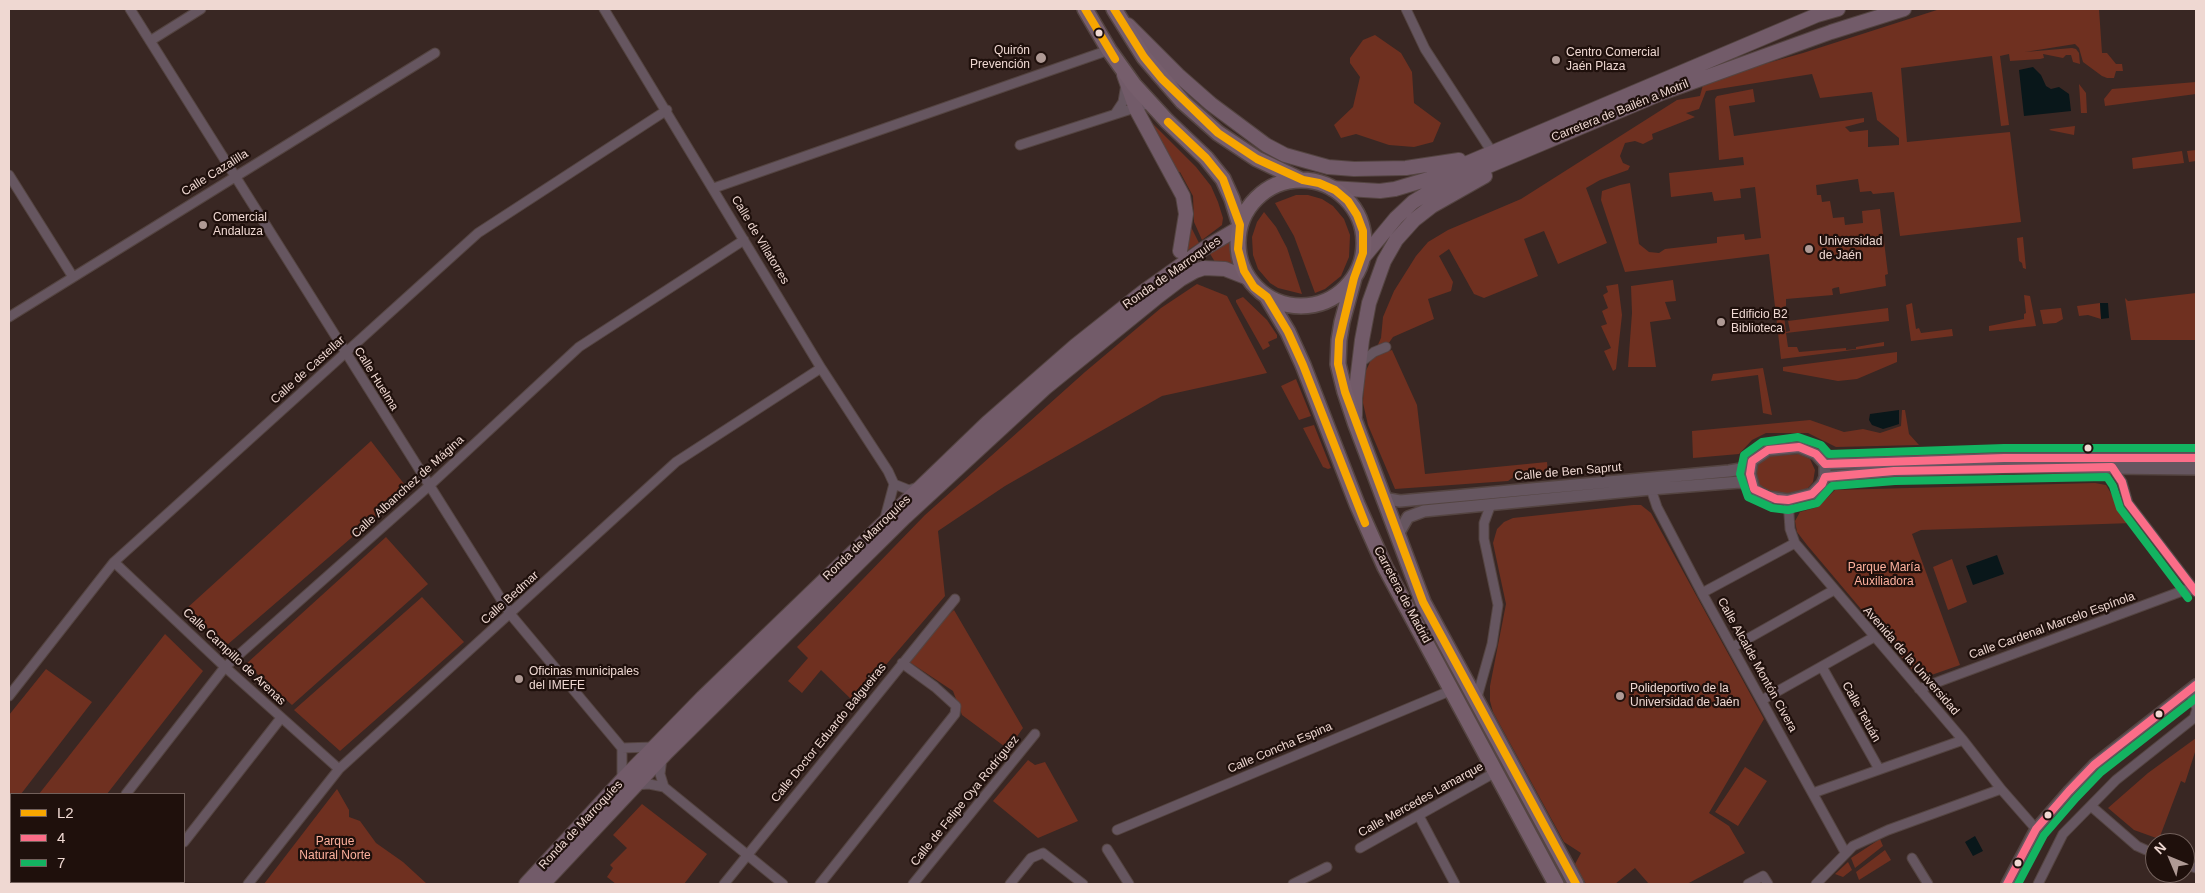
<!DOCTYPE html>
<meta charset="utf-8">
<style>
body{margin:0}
#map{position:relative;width:2205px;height:893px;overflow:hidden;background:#392723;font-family:Helvetica,sans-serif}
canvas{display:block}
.frame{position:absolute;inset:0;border:10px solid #efd8d2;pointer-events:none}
.legend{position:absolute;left:10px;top:793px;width:175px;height:90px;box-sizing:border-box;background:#1f100c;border:1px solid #72605b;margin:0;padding:6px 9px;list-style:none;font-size:15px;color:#efd8d2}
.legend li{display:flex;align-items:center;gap:10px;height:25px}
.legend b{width:25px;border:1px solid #72605b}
.north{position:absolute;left:2145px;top:833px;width:50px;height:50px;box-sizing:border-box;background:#1f100c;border:1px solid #72605b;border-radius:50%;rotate:315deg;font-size:14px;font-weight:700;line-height:20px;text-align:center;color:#efd8d2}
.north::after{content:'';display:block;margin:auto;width:18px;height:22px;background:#af9a95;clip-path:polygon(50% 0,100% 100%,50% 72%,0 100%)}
</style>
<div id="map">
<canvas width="2205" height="893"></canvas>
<div class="frame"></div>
<ul class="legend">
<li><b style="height:6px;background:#f7a600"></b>L2</li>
<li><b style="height:6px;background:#fb6d88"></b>4</li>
<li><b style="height:6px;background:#13b361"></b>7</li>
</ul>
<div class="north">N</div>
</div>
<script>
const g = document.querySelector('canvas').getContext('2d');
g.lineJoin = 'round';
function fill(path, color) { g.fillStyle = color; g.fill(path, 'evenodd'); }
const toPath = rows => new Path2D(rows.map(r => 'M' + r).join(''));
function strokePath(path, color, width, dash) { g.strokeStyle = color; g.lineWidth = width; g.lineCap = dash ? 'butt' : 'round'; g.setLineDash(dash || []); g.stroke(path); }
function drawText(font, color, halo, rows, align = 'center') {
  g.font = font + ' Helvetica,sans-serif'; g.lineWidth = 4.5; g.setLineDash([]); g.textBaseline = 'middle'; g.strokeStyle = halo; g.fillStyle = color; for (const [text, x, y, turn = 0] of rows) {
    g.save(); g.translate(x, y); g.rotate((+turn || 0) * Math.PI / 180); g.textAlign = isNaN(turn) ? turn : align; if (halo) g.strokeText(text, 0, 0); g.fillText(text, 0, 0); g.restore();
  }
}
const green = toPath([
 [1940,9,2099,9,2102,53,2107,53,2116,64,2122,64,2123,71,2116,71,2114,78,2107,78,2102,76,2083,62,2079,48,2075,44,2025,52,2072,48,2076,49,2079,53,2080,64,2073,62,2071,55,2066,55,2063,58,2043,54,2044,58,2040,59,2010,61,2009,54,2000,56,2009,125,2001,126,1992,56,1901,68,1907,142,2010,132,2021,222,1900,236,1894,192,1873,194,1871,191,1860,192,1858,179,1816,185,1817,195,1821,195,1822,202,1830,201,1833,218,1844,217,1845,225,1863,223,1862,211,1880,209,1888,274,1885,275,1886,286,1840,294,1839,287,1834,288,1832,289,1833,295,1786,299,1786,306,1783,307,1786,332,1790,331,1788,321,1888,308,1889,321,1786,333,1788,347,1797,347,1799,352,1846,348,1846,350,1856,349,1856,347,1884,342,1884,346,1781,359,1769,254,1625,272,1601,200,1602,191,1620,185,1630,183,1639,244,1649,252,1659,253,1665,249,1717,243,1717,237,1744,234,1745,240,1761,238,1755,187,1740,189,1741,198,1714,201,1712,192,1671,197,1669,173,1744,165,1743,157,1719,160,1715,99,1717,96,1753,89,1755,102,1729,106,1734,136,1864,118,1864,122,1845,127,1850,132,1868,130,1868,147,1899,145,1899,138,1877,120,1872,92,1820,98,1812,74,1706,91,1699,109,1686,113,1695,117,1652,134,1653,139,1643,144,1635,141,1625,143,1620,156,1623,163,1630,166,1628,170,1600,180,1586,188,1607,243,1558,264,1544,231,1524,239,1538,276,1484,298,1474,294,1449,249,1439,256,1453,282,1451,291,1428,299,1434,319,1393,337,1386,347,1386,352,1392,350,1417,405,1425,474,1547,462,1548,473,1515,476,1508,481,1395,489,1368,425,1363,403,1364,375,1381,338,1383,317,1394,291,1416,256,1428,242,1448,230,1521,199,1677,100,1700,96,1704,81,1803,53],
 [1375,35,1401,53,1412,72,1414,103,1441,123,1433,142,1414,147,1389,145,1356,134,1341,138,1334,125,1353,107,1360,77,1350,63,1350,58,1363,40],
 [2196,82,2196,94,2105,106,2104,99,2112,89],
 [2079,84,2086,93,2087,113,2081,113],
 [1145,116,1196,167,1211,186,1218,202,1223,218,1222,225,1202,240,1194,222,1193,196,1180,172,1177,173],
 [2075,126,2074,135,2049,130,2051,129],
 [2196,150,2196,161,2189,162,2187,151],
 [2182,151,2184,163,2133,169,2132,158],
 [1296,195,1308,195,1322,199,1333,206,1344,219,1350,235,1349,257,1341,276,1325,289,1315,293,1294,236,1275,203],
 [1264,212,1276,227,1287,248,1302,294,1278,288,1270,283,1258,269,1253,255,1252,237,1257,222],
 [1190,225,1199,243,1188,250,1186,249],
 [2023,237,2026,269,2023,268,2022,263,2019,261,2017,238],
 [1230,239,1231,252,1234,267,1215,262,1209,252],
 [1673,280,1676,301,1665,302,1671,319,1650,322,1656,367,1628,367,1632,313,1631,286],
 [1197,284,1227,296,1267,373,1162,396,1005,486,938,531,945,596,854,702,821,670,802,693,788,681,808,658,797,647,925,515,1085,372,1161,308],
 [1618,284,1622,315,1616,369,1613,371,1604,351,1611,348,1601,326,1607,324,1602,311,1608,308,1603,295,1608,292,1606,286],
 [2196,293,2196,340,2131,340,2125,298,2128,301],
 [2024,295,2030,296,2036,326,1989,331,1989,326,2024,319,2024,314,2026,313],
 [1243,297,1267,320,1277,335,1277,338,1268,342,1270,346,1263,350,1236,302,1236,300],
 [1912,303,1916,329,1919,328,1921,333,1952,329,1953,336,1911,341,1906,305],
 [2100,303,2101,319,2088,315,2079,316,2077,306],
 [2061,308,2063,319,2056,323,2043,324,2040,310],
 [1897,352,1897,362,1857,379,1838,381,1783,371,1783,367],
 [1763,368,1772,415,1763,413,1758,375,1711,381,1713,374],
 [1296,379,1311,416,1299,420,1281,386],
 [1902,410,1905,410,1909,434,1919,445,1836,447,1808,433,1766,433,1752,440,1739,454,1693,458,1692,431,1810,420,1844,432,1863,429,1880,433,1901,426],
 [1314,425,1331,468,1328,469,1323,467,1303,428],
 [371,441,408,489,227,645,186,609],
 [1799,454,1810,459,1815,470,1813,482,1808,488,1800,492,1777,494,1771,494,1759,488,1754,474,1755,468,1763,459,1770,456],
 [2095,483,2106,485,2118,505,2133,523,1921,530,1912,534,1960,665,1920,679,1807,545,1797,532,1795,521,1800,512,1818,507,1835,490],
 [1633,505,1641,505,1651,513,1764,719,1709,813,1729,826,1745,853,1687,884,1649,884,1635,868,1615,884,1586,884,1575,864,1581,853,1564,842,1493,712,1490,701,1490,686,1506,604,1493,543,1497,529,1504,522,1513,518],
 [386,537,428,584,292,705,246,664],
 [1952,559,1967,602,1948,610,1933,567],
 [422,597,464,642,340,751,294,710],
 [954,610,1023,728,1008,749,962,715,953,691,908,661,940,622],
 [165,634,203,671,107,794,39,794],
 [46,669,92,702,21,794,11,794,11,807,9,810,9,715],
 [2196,738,2196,749,2185,783,2181,781,2159,839,2134,830,2108,808,2148,773],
 [1028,760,1035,765,1045,762,1078,821,1038,838,993,801],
 [1745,767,1767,781,1738,826,1715,812],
 [337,789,349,810,349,817,360,821,376,843,403,862,427,884,264,884],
 [642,804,707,854,684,884,616,884,607,877,613,868,610,865,627,848,613,835],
 [1880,839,1883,846,1855,868,1851,858],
 [1885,850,1891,860,1859,880,1856,872],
 [1848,862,1852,870,1843,877,1835,874]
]);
const water = toPath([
 [2033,67,2041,75,2046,86,2051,89,2059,87,2069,94,2071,111,2024,116,2019,70],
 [2100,303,2108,303,2109,318,2101,319],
 [1899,410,1899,424,1893,426,1883,429,1872,425,1869,420,1870,414],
 [1997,555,2004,574,1973,585,1966,566],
 [1975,836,1983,851,1973,856,1965,842]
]);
const minor = toPath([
 [130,9,511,615,622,748],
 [604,9,821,368,888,471,894,484,885,518],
 [1406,9,1425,49,1492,152],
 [150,41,201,9],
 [1115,114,1123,102,1126,84],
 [1020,145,1150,103],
 [9,175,73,277],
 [714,188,1109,50],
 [9,317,435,53],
 [1360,363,1374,352,1386,347],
 [2112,467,2122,482,2128,503,2196,592],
 [894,484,909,490,918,487],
 [1651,489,1657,507,1702,593,1845,852],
 [1788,500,1790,529,1795,543,1963,740,2001,789,2036,829],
 [114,562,225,667,339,769],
 [1702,593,1795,543],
 [1733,647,1834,590],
 [1822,667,1879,769],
 [1919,689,2185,590,2195,590],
 [2189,691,2196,706],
 [9,696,114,562,478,233,667,110],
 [1762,700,1874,637],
 [1476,701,1492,644,1498,605,1484,539,1484,523,1491,504],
 [622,748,622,780],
 [622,748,654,747],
 [662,758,660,774,664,787],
 [636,785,649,784,664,787,783,884],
 [1813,793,1963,740],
 [126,794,225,667,429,486,579,347,744,240],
 [2091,806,2137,846,2146,850],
 [1419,816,1455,884],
 [1117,830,1452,690],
 [184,842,281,718],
 [1360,848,1494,773],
 [1107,849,1129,884],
 [1912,858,1928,884],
 [2185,864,2196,868],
 [56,884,58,882],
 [151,884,153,882],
 [248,884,339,769,676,462,821,368],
 [724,884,955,599],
 [820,884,955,714,956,706,935,687,902,663],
 [913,884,1035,734],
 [1010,884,1031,858,1043,853,1083,884],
 [1293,884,1327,867],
 [1748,884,1763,876,1768,884],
 [1816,884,1853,846,1888,830,2001,789],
 [2038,884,2063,834,2116,780,2194,718,2196,712]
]);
const tertiary = toPath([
 [1825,464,2004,458,2196,458],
 [1825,477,1894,471,2022,467,2196,469],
 [1383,498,1400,501,1729,471,1741,469,1752,461],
 [1397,536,1408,517,1424,511,1651,489,1740,482,1746,483,1760,493,1768,497,1788,500,1812,494,1822,484,1825,477,1825,464,1816,454,1799,447,1768,450,1752,461,1750,474,1754,489],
 [2007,884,2036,829,2069,791,2094,765,2196,685]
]);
const primary = toPath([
 [1128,25,1178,75,1211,104,1266,145,1285,155,1328,167,1354,169,1406,168,1459,160],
 [1124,75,1136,109,1183,196,1186,214,1180,251],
 [1331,188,1380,191,1395,189,1432,178,1817,15,1838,9],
 [1362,259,1396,218,1413,202,1436,188,1662,93,1831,32,1904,9],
 [1355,416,1355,398,1362,340,1369,303,1384,261,1396,240,1414,220,1432,206,1485,176],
 [526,884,622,780,703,697,987,423,1075,346,1143,292,1205,248,1239,228],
 [543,884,667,752,905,517,1045,388,1156,298,1181,279,1195,271,1204,268,1225,269,1248,278]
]);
const trunk = toPath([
 [1085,9,1109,50,1134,85,1167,121,1206,158,1223,179,1232,199,1240,225],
 [1114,9,1144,57,1183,102,1218,133,1257,159,1301,180],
 '1238 243a63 63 0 1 1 126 0a63 63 0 1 1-126 0Z',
 [1354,278,1342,322,1339,340,1338,364,1345,392,1355,422,1423,602,1576,884],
 [1267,297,1288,332,1303,365,1357,504,1385,567,1556,884]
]);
const bus1 = toPath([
 [1085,9,1115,59],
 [1114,9,1144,57,1162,79,1218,133,1257,159,1303,180,1319,183,1335,190,1348,201,1357,215,1363,231,1363,253,1354,278,1339,340,1338,364,1345,392,1423,602,1576,884],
 [1168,122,1206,158,1223,179,1240,225,1238,249,1244,271,1254,287,1267,297,1288,332,1303,365,1365,523]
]);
const bus2 = toPath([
 [2196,458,2004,458,1825,464,1816,454,1799,447,1768,450,1752,461,1750,474,1754,489,1776,499,1788,500,1812,494,1822,484,1825,477,1894,471,2112,467,2122,482,2128,503,2196,592],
 [2007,884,2036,829,2069,791,2094,765,2196,685]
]);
const bus3 = toPath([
 [2188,598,2120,508,2113,486,2107,477,1895,481,1832,486,1817,503,1788,510,1772,508,1748,497,1740,474,1744,455,1762,442,1798,437,1821,445,1829,454,2004,448,2196,448],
 [2018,884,2044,835,2076,798,2101,772,2196,698]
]);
const markers = [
 [1099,33,4.5,"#efd8d2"],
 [1041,58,6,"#af9a95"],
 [1556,60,5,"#af9a95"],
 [203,225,5,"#af9a95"],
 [1809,249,5,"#af9a95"],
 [1721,322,5,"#af9a95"],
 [2088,448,4.5,"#efd8d2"],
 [519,679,5,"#af9a95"],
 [1620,696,5,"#af9a95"],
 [2159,714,4.5,"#efd8d2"],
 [2048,815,4.5,"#efd8d2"],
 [2018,863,4.5,"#efd8d2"]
];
const poiNames = [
 ["Quirón",1030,51,"right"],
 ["Prevención",1030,65,"right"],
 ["Centro Comercial",1566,53],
 ["Jaén Plaza",1566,67],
 ["Comercial",213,218],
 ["Andaluza",213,232],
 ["Universidad",1819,242],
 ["de Jaén",1819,256],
 ["Edificio B2",1731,315],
 ["Biblioteca",1731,329],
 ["Oficinas municipales",529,672],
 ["del IMEFE",529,686],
 ["Polideportivo de la",1630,689],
 ["Universidad de Jaén",1630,703]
];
const streetNames = [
 ["Carretera de Bailén a Motril",1620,111,-22],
 ["Calle Cazalilla",215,173,-32],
 ["Calle de Villatorres",760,240,59],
 ["Ronda de Marroquíes",1172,273,-35],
 ["Calle de Castellar",308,370,-42],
 ["Calle Huelma",376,379,58],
 ["Calle de Ben Saprut",1568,472,-5],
 ["Calle Albanchez de Mágina",408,487,-42],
 ["Ronda de Marroquíes",867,538,-44],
 ["Carretera de Madrid",1402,595,62],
 ["Calle Bedmar",510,598,-42],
 ["Calle Cardenal Marcelo Espínola",2052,626,-20],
 ["Calle Campillo de Arenas",234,657,43],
 ["Avenida de la Universidad",1911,661,49],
 ["Calle Alcalde Montón Civera",1757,665,61],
 ["Calle Tetuán",1861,712,61],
 ["Calle Doctor Eduardo Balgueiras",829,733,-51],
 ["Calle Concha Espina",1280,748,-23],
 ["Calle Mercedes Lamarque",1421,800,-29],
 ["Calle de Felipe Oya Rodríguez",965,801,-51],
 ["Ronda de Marroquíes",581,825,-47]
];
const parkNames = [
 ["Parque María",1884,568],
 ["Auxiliadora",1884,582],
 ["Parque",335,842],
 ["Natural Norte",335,856]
];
fill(green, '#6f3020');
fill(water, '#09171a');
strokePath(minor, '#544441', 11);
strokePath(tertiary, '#544441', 14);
strokePath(primary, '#544441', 16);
strokePath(trunk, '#544441', 18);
strokePath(minor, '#665660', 9);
strokePath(tertiary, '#665660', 11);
strokePath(primary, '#725b69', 14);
strokePath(trunk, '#765e6c', 15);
strokePath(bus1, '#f7a600', 8);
strokePath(bus2, '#fb6d88', 8);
strokePath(bus3, '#13b361', 8);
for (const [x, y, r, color] of markers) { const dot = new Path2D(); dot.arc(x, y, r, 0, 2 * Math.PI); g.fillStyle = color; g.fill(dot); strokePath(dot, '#1f100c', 2); }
drawText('12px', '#efd8d2', '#1f100c', poiNames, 'left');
drawText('12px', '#efd8d2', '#1f100c', streetNames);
drawText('12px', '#feb19e', '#1f100c', parkNames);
</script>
